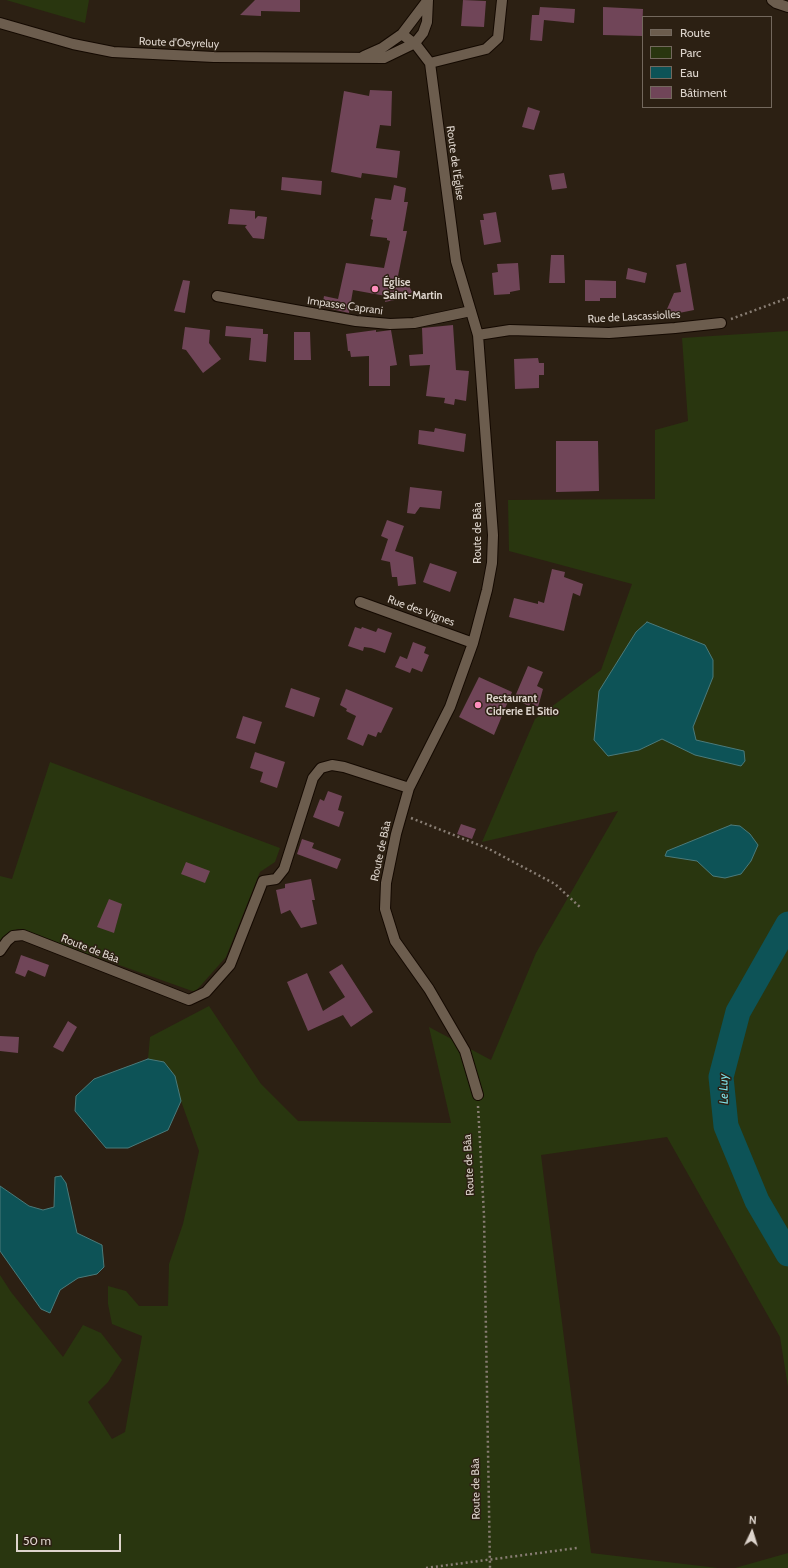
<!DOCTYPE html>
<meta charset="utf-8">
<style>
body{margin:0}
#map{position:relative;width:788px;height:1568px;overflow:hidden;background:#2c2013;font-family:Cabin,sans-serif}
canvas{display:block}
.legend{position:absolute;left:642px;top:16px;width:130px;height:92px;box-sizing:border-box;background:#2c2013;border:1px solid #73685d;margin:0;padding:5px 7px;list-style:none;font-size:12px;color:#ddd4cc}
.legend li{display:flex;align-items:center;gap:8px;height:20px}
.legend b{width:20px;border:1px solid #73685d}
.north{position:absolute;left:732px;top:1512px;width:40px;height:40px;-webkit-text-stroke:3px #2c2013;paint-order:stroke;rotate:4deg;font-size:11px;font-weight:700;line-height:16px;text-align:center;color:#ddd4cc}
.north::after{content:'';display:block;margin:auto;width:14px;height:18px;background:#ddd4cc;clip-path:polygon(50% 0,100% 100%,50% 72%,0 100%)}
.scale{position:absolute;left:16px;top:1534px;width:105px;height:18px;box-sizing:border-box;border:2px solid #ddd4cc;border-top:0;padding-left:5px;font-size:12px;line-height:14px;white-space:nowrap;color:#ddd4cc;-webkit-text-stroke:3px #2c2013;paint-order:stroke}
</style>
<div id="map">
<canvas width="788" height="1568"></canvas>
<ul class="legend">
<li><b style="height:5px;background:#6c5d4e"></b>Route</li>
<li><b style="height:11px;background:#29360f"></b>Parc</li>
<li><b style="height:11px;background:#0d5357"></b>Eau</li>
<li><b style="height:11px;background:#704558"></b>Bâtiment</li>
</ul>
<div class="north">N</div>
<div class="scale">50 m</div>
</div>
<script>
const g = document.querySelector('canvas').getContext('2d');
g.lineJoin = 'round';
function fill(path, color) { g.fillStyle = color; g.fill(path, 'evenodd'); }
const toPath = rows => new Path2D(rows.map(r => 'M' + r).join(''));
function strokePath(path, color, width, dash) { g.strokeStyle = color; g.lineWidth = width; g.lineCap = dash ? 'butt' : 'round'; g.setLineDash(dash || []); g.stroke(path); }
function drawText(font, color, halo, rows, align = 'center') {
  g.font = font + ' Cabin,sans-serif'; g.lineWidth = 3; g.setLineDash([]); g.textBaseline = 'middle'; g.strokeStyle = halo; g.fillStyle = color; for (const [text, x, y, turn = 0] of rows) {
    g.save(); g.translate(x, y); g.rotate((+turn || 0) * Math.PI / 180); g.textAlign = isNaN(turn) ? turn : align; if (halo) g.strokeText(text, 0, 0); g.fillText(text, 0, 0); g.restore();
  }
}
const green = toPath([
 [6,0,89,0,85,23],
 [788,331,788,1387,780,1337,667,1137,541,1155,591,1553,718,1568,0,1568,0,1275,11,1292,63,1357,83,1325,101,1333,122,1360,108,1382,88,1402,112,1439,125,1432,142,1336,112,1324,108,1304,108,1286,126,1291,139,1306,168,1306,169,1264,183,1224,199,1151,181,1101,175,1076,164,1062,148,1059,150,1037,209,1006,261,1084,298,1121,451,1123,429,1027,491,1060,536,953,618,811,482,842,535,719,601,670,632,584,509,551,508,500,655,499,655,430,688,421,682,338],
 [50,762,280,848,275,862,260,872,226,957,195,992,18,929,5,935,0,942,0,876,12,879],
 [788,1553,788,1568,735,1568]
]);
const water = toPath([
 [647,622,705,645,713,660,713,677,693,727,696,740,744,751,745,761,741,766,695,755,662,739,639,750,608,756,594,740,599,691,636,632,647,622],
 [731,825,740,826,750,834,758,845,751,861,741,874,725,878,713,876,697,861,665,856,667,851,731,825],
 [148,1059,164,1062,175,1076,181,1101,168,1130,128,1148,106,1148,75,1111,76,1096,94,1079,148,1059],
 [61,1176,66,1183,77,1233,102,1245,104,1267,97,1274,78,1278,60,1290,50,1313,41,1309,0,1251,0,1186,29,1206,43,1210,54,1207,55,1177,61,1176]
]);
const river = toPath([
 [788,924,738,1012,721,1077,726,1126,757,1201,788,1254]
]);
const building = toPath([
 [255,0,300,0,300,12,261,11,261,16,240,15],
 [463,0,486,1,484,27,461,26],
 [540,7,575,9,574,23,544,20,542,41,530,40,532,15,539,15],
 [603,7,643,9,642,36,603,35],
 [370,90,392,91,391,126,380,125,376,148,400,151,397,178,362,173,361,178,331,172,344,91,369,96],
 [528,107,540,111,534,130,522,127],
 [564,173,567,188,552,190,549,175],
 [282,177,322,181,321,195,281,190],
 [394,185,406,188,404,202,408,202,403,231,407,231,398,276,408,284,412,292,404,298,385,302,386,296,353,290,349,313,322,307,324,296,338,299,346,263,384,268,390,241,387,240,387,238,370,236,373,220,371,219,375,198,391,200],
 [230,209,255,211,255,219,258,216,267,217,264,239,253,238,245,227,247,225,228,224],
 [496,212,501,242,484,245,480,220,484,220,483,214],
 [551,255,564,255,565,283,549,283],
 [518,263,520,290,510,292,510,294,494,295,492,273,498,272,497,264],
 [686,263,694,310,664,316,674,293,681,292,676,265],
 [628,268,647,273,645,283,626,279],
 [183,280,190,281,185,313,174,311],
 [585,280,616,281,616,298,600,298,600,301,585,301],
 [453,325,456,370,469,371,466,401,455,399,454,405,444,403,445,398,426,396,430,365,410,366,409,355,423,354,422,328],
 [226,326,263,329,263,334,268,334,266,362,249,360,251,338,225,336],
 [185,327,210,330,209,343,221,359,203,373,186,350,182,349],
 [376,330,376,332,391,330,397,365,390,366,390,386,369,386,369,356,351,357,350,351,348,351,346,334],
 [294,332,310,332,311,360,294,360],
 [538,358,539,363,544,363,544,375,539,375,539,388,515,389,514,359],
 [435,428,466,434,464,452,418,444,419,430,434,432],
 [556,441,598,441,599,491,556,492],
 [410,487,442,491,440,509,420,507,415,514,407,513],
 [387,520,404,526,395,551,413,557,416,584,398,586,397,577,392,577,390,562,381,560,388,539,381,536],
 [430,563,457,572,450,592,423,582],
 [552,569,565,572,564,577,583,584,580,596,573,593,564,631,509,617,514,598,538,604,538,601,544,603],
 [355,627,361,629,362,627,376,632,378,628,392,633,385,653,371,648,364,647,363,651,348,646],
 [413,642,426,647,424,653,429,655,422,672,412,668,410,673,395,667,400,656,407,659],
 [528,666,543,672,537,686,543,689,538,707,531,703,529,706,514,699],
 [479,677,512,692,494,735,459,717],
 [291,688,320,698,314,717,285,707],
 [346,689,393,708,381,733,378,732,376,737,368,734,363,746,347,739,356,716,346,711,347,709,340,705],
 [243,716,262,722,255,744,236,738],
 [255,752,285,762,277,788,260,782,263,772,250,768],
 [328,791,342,796,338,810,344,812,339,827,313,817,320,799,324,801],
 [461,824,476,829,472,839,457,834],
 [302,839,314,843,312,848,341,859,337,869,297,854],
 [186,862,210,871,205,883,181,874],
 [311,879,315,900,312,900,317,924,301,928,290,910,281,914,276,890,285,888,285,884],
 [109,899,122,904,114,933,97,927],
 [21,955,49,965,45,977,28,970,25,977,15,973],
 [342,964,373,1012,351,1027,343,1015,308,1031,287,982,307,973,323,1011,345,997,329,972],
 [68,1021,77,1027,63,1052,53,1047],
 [0,1036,19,1037,18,1053,0,1051]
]);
const path = toPath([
 [731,319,788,298],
 [411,818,489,849,555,884,581,908],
 [478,1106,484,1215,490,1568],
 [426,1568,577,1548]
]);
const minor = toPath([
 [772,0,776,3,788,7],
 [0,23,73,44,113,52,214,57,384,58,415,43,423,33,427,22,428,0],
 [402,34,417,46,430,63,456,261,478,335,493,535,492,563,487,590,473,643,450,707,409,788,396,834,386,883,385,909,395,941,429,989,465,1051,478,1095],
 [364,56,382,48,402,34,427,1],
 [430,63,486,49,498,38,502,0],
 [217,296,356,321,390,324,414,323,471,311],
 [478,335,510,330,609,333,675,328,721,323],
 [360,602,473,643],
 [0,951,7,941,13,936,23,935,189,1000,206,992,230,965,263,881,276,879,284,869,313,778,321,768,332,765,344,767,409,788]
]);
const markers = [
 [375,289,4,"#fe8ebd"],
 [478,705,4,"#fe8ebd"]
];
const streetNames = [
 ["Route d'Oeyreluy",179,43,2],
 ["Route de l'Église",455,163,82],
 ["Impasse Caprani",345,306,8],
 ["Rue de Lascassiolles",634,317,-3],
 ["Route de Bâa",478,533,-90],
 ["Rue des Vignes",421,611,20],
 ["Route de Bâa",381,851,-78],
 ["Route de Bâa",90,949,21],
 ["Route de Bâa",469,1165,-93],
 ["Route de Bâa",476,1489,-91]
];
const poiNames = [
 ["Église",383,283],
 ["Saint-Martin",383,296],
 ["Restaurant",486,699],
 ["Cidrerie El Sitio",486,712]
];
const waterNames = [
 ["Le Luy",724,1089,-91]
];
fill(green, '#29360f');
fill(water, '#0d5357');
strokePath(water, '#4b7a7a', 1);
strokePath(river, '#0d5357', 25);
fill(building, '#704558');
strokePath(minor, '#140901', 12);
strokePath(path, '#887d73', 2.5, [2, 3]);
strokePath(minor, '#6c5d4e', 10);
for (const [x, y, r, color] of markers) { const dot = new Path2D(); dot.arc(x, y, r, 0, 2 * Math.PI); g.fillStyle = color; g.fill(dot); strokePath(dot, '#2c2013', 1.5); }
drawText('11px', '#ddd4cc', '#2c2013', streetNames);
drawText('bold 11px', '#ddd4cc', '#2c2013', poiNames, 'left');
drawText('italic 12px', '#81e5ec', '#2c2013', waterNames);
</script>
